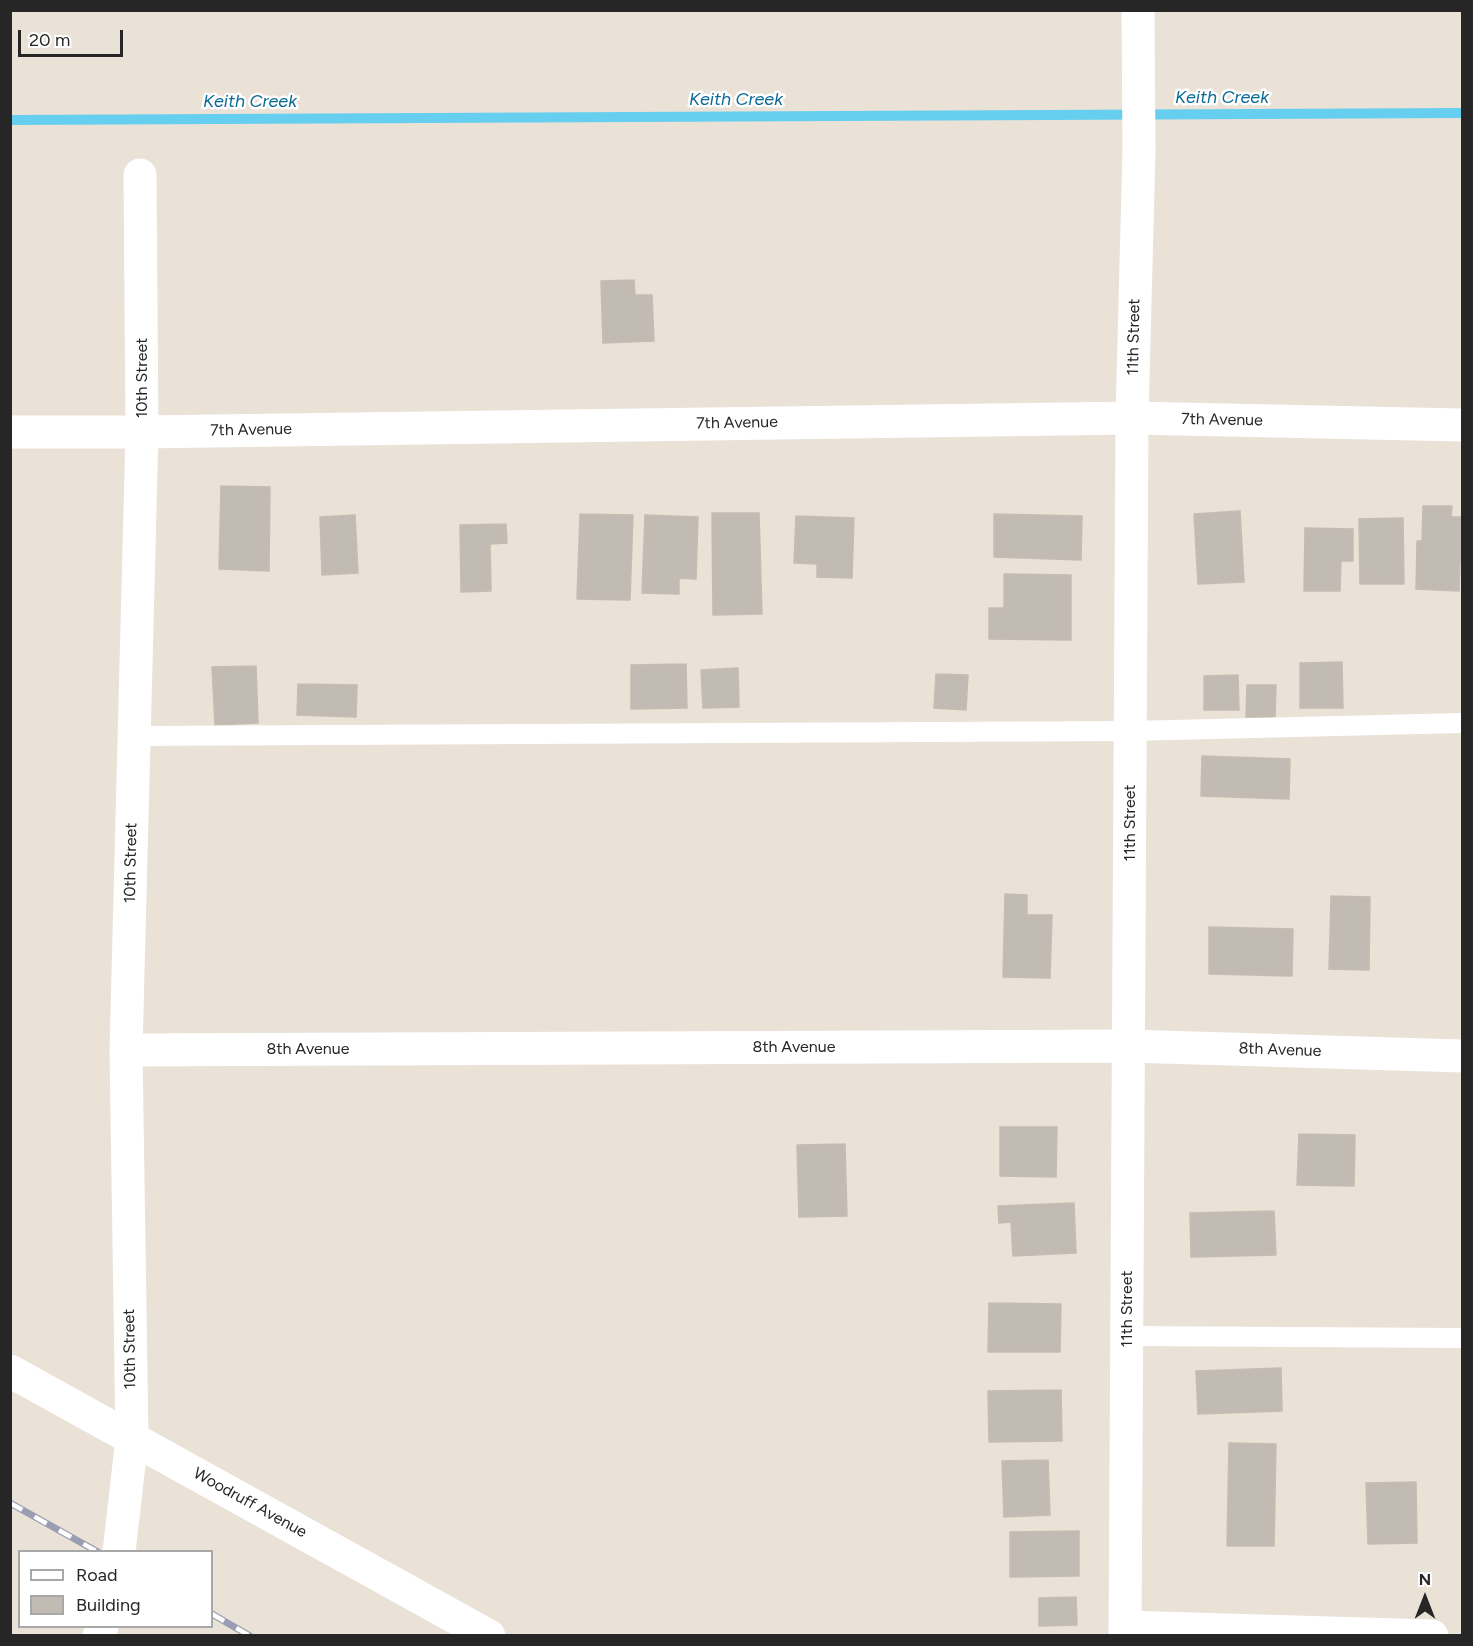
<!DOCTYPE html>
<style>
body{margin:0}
#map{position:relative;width:1473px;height:1646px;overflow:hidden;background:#eae1d7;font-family:Figtree,sans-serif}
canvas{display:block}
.frame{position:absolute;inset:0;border:12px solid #262626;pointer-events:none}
.legend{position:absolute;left:18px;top:1550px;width:195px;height:78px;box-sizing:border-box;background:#fff;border:2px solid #a8a8a8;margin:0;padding:8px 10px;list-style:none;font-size:18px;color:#262626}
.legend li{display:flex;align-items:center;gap:12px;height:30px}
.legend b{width:30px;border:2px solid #a8a8a8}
.north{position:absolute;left:1395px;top:1568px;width:60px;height:60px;-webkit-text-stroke:4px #fff;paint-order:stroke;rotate:0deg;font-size:16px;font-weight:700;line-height:24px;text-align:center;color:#262626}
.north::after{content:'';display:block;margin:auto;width:21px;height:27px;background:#262626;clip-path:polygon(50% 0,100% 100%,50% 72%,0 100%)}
.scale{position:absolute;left:18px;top:30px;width:105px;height:27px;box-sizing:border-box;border:3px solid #262626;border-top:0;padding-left:8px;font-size:18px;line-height:21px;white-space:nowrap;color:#262626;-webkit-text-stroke:4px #fff;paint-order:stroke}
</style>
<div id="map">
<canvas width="1473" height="1646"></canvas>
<div class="frame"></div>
<ul class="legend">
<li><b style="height:8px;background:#fff"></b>Road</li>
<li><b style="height:16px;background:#c1bbb4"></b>Building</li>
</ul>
<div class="north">N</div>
<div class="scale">20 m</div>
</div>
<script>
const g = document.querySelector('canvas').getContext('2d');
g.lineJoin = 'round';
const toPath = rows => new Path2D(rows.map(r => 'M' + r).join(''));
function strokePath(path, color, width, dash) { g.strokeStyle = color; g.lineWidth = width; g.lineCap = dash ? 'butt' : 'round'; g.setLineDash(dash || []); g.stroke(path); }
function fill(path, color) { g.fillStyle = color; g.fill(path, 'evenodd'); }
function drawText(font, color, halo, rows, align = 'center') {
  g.font = font + ' Figtree,sans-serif'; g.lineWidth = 5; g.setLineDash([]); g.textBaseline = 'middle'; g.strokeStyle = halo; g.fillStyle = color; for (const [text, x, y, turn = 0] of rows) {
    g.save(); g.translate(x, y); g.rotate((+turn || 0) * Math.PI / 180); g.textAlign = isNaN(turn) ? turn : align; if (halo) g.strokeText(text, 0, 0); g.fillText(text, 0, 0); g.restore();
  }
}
const stream = toPath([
 [10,120,1462,113]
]);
const building = toPath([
 [634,280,635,295,652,295,654,341,603,343,601,281,634,280],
 [221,486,270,487,269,571,219,569,221,486],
 [1423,506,1452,506,1451,517,1462,517,1462,561,1460,561,1459,591,1416,589,1417,541,1422,541,1423,506],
 [1240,511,1244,582,1198,584,1194,514,1240,511],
 [712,513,759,513,762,614,713,615,712,513],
 [580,514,633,515,630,600,577,599,580,514],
 [994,514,1082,516,1081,560,994,557,994,514],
 [355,515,358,573,322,575,320,517,355,515],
 [645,515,698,517,696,579,679,578,679,594,642,593,645,515],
 [796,516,854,518,852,578,817,577,817,564,794,563,796,516],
 [1403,518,1404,584,1360,584,1359,519,1403,518],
 [506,524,507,543,490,544,491,591,461,592,460,525,506,524],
 [1305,528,1353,529,1353,561,1341,561,1340,591,1304,591,1305,528],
 [1004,574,1071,575,1071,640,989,639,989,608,1004,608,1004,574],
 [1342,662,1343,708,1300,708,1300,663,1342,662],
 [686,664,687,708,631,709,631,665,686,664],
 [256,666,258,723,215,725,212,667,256,666],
 [738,668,739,707,703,708,701,670,738,668],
 [936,674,968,675,966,710,934,708,936,674],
 [1238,675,1239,710,1204,710,1204,676,1238,675],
 [298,684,357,685,356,717,297,715,298,684],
 [1247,685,1276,685,1275,717,1246,717,1247,685],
 [1202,756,1290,759,1289,799,1201,796,1202,756],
 [1005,894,1027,895,1027,915,1052,915,1050,978,1003,977,1005,894],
 [1331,896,1370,897,1369,970,1329,969,1331,896],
 [1209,927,1293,929,1292,976,1209,974,1209,927],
 [1000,1127,1057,1127,1056,1177,1000,1176,1000,1127],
 [1299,1134,1355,1135,1354,1186,1297,1185,1299,1134],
 [845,1144,847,1216,799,1217,797,1145,845,1144],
 [1074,1203,1076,1253,1013,1256,1011,1222,999,1223,998,1206,1074,1203],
 [1274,1211,1276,1255,1191,1257,1190,1213,1274,1211],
 [989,1303,1061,1304,1060,1352,988,1352,989,1303],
 [1281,1368,1282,1411,1198,1414,1196,1371,1281,1368],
 [1061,1390,1062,1441,989,1442,988,1391,1061,1390],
 [1229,1443,1276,1444,1274,1546,1227,1546,1229,1443],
 [1048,1460,1050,1515,1004,1517,1002,1461,1048,1460],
 [1416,1482,1417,1543,1368,1544,1366,1483,1416,1482],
 [1079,1531,1079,1576,1010,1577,1010,1532,1079,1531],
 [1076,1597,1077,1625,1039,1626,1039,1598,1076,1597]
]);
const lane = toPath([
 [134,736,1130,731,1462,723],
 [1127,1336,1462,1338]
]);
const street = toPath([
 [10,432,142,432,1132,418,1462,425],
 [126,1050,1128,1046,1462,1056],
 [10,1371,489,1636],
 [119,1552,132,1438,126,1050,142,432,140,175],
 [1125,1627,1432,1636],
 [99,1636,102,1626]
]);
const secondary = toPath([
 [1125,1636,1132,418,1139,150,1138,10]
]);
const rail = toPath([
 [10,1503,98,1552],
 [212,1614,250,1636]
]);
const streetNames = [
 ["11th Street",1134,337,-89],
 ["10th Street",142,378,-90],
 ["7th Avenue",1222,420,1],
 ["7th Avenue",737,423,-1],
 ["7th Avenue",251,430,-1],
 ["11th Street",1130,823,-90],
 ["10th Street",131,863,-89],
 ["8th Avenue",794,1047],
 ["8th Avenue",308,1049],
 ["8th Avenue",1280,1050,2],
 ["11th Street",1127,1309,-90],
 ["10th Street",130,1349,-91],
 ["Woodruff Avenue",250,1503,29]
];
const waterNames = [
 ["Keith Creek",1222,98],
 ["Keith Creek",736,100],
 ["Keith Creek",250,102]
];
strokePath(stream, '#66cff0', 10);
fill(building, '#c1bbb4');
strokePath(building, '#c5bdb1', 1.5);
strokePath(lane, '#fff', 20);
strokePath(street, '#fff', 33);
strokePath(secondary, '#fff', 33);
strokePath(rail, '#9a9eb2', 7);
strokePath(rail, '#fff', 4.5, [14]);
drawText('16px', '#262626', '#fff', streetNames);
drawText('italic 18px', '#0a6a96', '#fff', waterNames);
</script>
